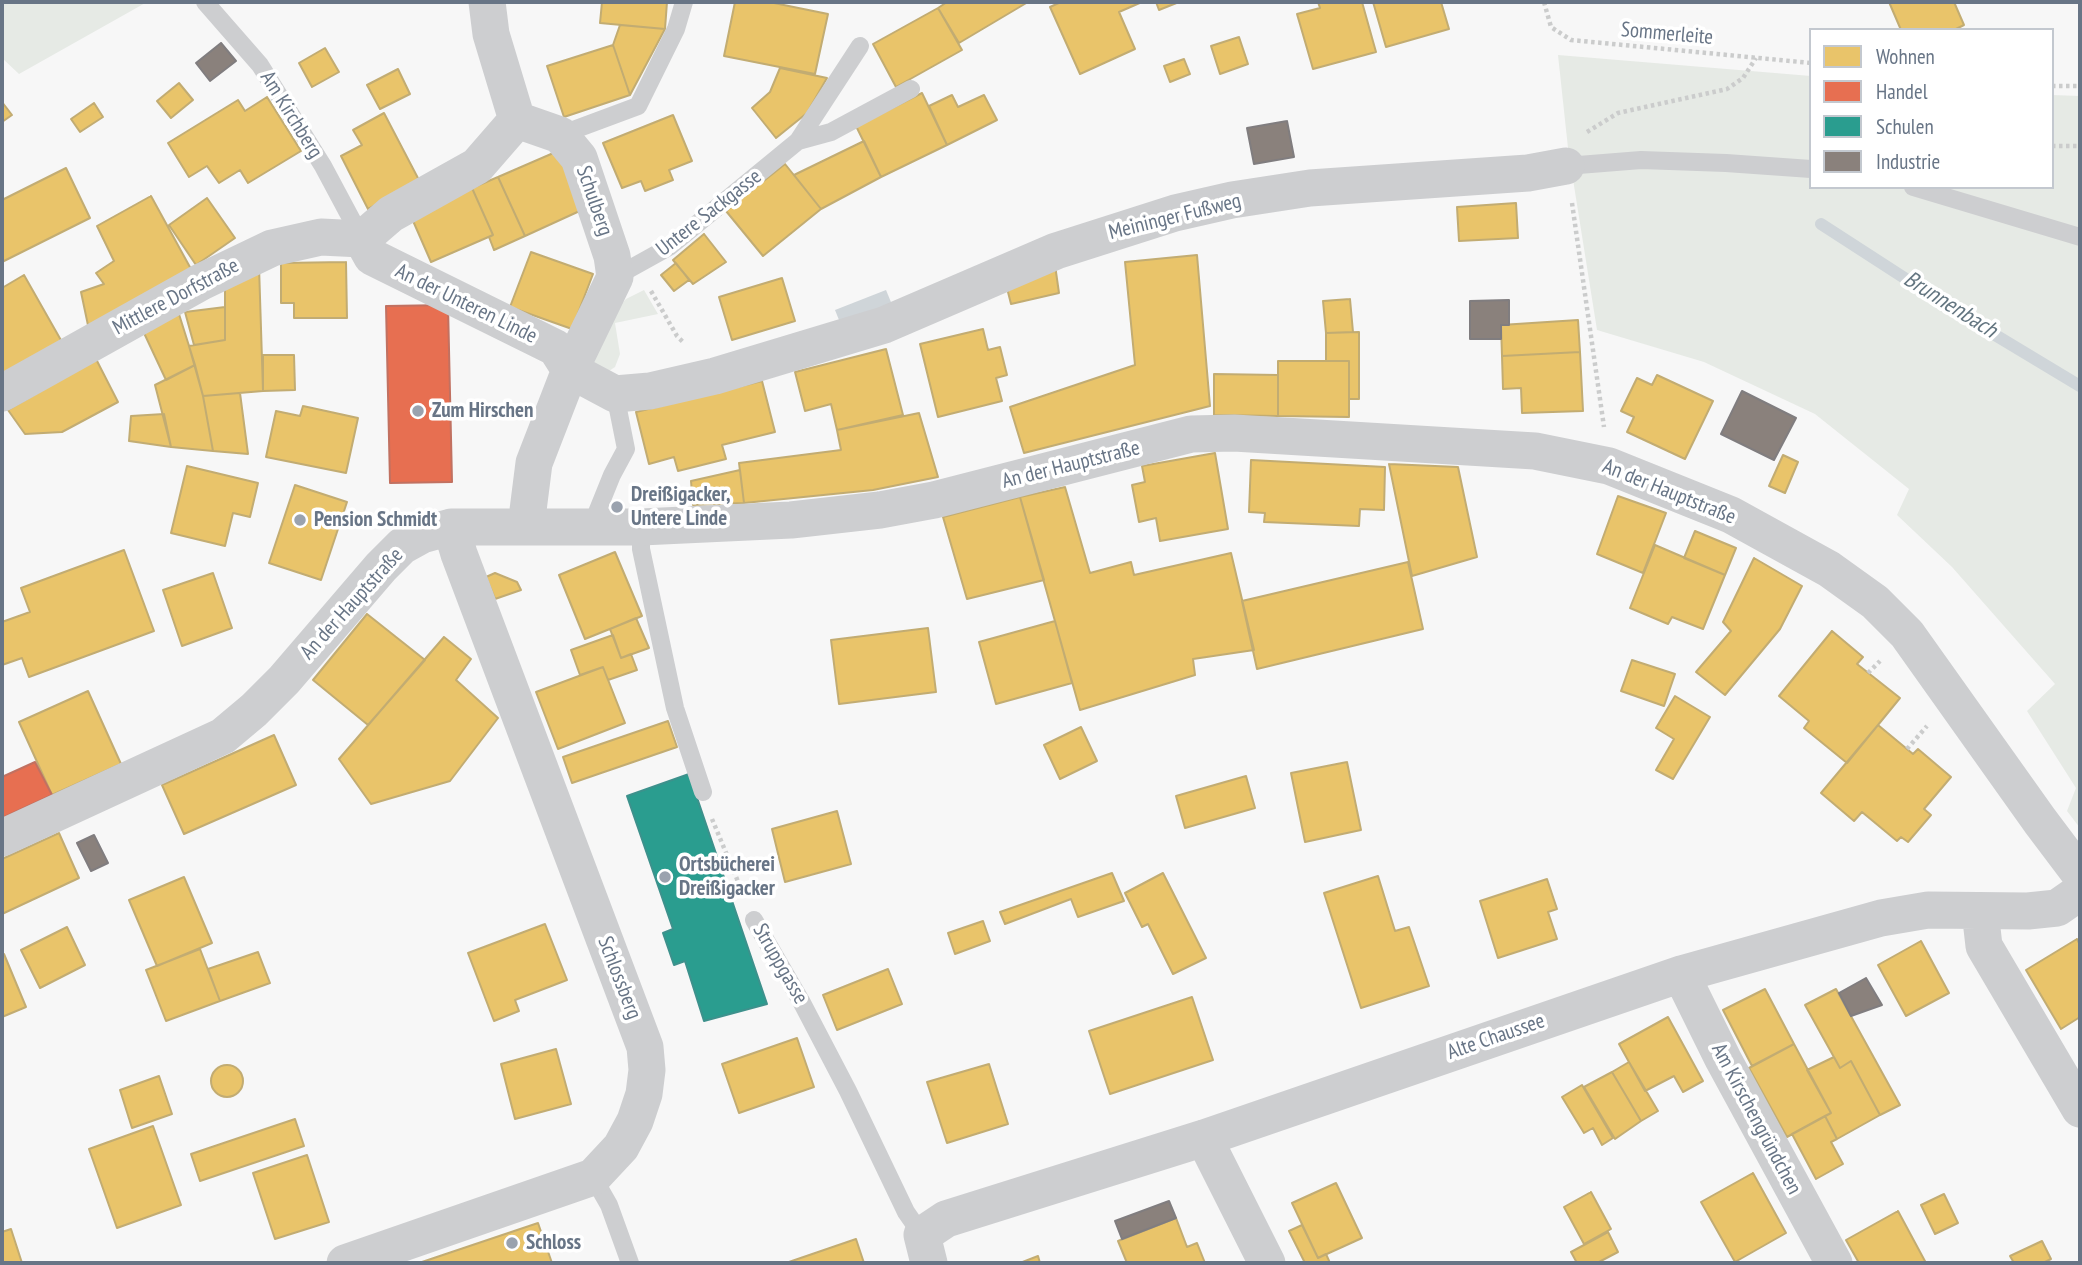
<!DOCTYPE html>
<meta charset="utf-8">
<style>
body{margin:0}
#map{position:relative;width:2082px;height:1265px;overflow:hidden;background:#f7f7f7;font-family:"PT Sans Narrow",sans-serif}
canvas{display:block}
.frame{position:absolute;inset:0;border:4px solid #687586;pointer-events:none}
.legend{position:absolute;left:1809px;top:28px;width:245px;height:161px;box-sizing:border-box;background:#fff;border:2px solid #c3c8cf;margin:0;padding:9px 12px;list-style:none;font-size:21px;color:#687586}
.legend li{display:flex;align-items:center;gap:14px;height:35px}
.legend b{width:35px;border:2px solid #c3c8cf}
</style>
<div id="map">
<canvas width="2082" height="1265"></canvas>
<div class="frame"></div>
<ul class="legend">
<li><b style="height:19px;background:#e9c46a"></b>Wohnen</li>
<li><b style="height:19px;background:#e76f51"></b>Handel</li>
<li><b style="height:19px;background:#2a9d8f"></b>Schulen</li>
<li><b style="height:19px;background:#8a817c"></b>Industrie</li>
</ul>
</div>
<script>
const g = document.querySelector('canvas').getContext('2d');
g.lineJoin = 'round';
function fill(path, color) { g.fillStyle = color; g.fill(path, 'evenodd'); }
const toPath = rows => new Path2D(rows.map(r => 'M' + r).join(''));
function strokePath(path, color, width, dash) { g.strokeStyle = color; g.lineWidth = width; g.lineCap = dash ? 'butt' : 'round'; g.setLineDash(dash || []); g.stroke(path); }
function drawText(font, color, halo, rows, align = 'center') {
  g.font = font + ' "PT Sans Narrow",sans-serif'; g.lineWidth = 7; g.setLineDash([]); g.textBaseline = 'middle'; g.strokeStyle = halo; g.fillStyle = color; for (const [text, x, y, turn = 0] of rows) {
    g.save(); g.translate(x, y); g.rotate((+turn || 0) * Math.PI / 180); g.textAlign = isNaN(turn) ? turn : align; if (halo) g.strokeText(text, 0, 0); g.fillText(text, 0, 0); g.restore();
  }
}
const green = toPath([
 [2,2,147,2,19,74,2,58],
 [1558,55,1811,76,1811,187,2052,187,2052,95,2080,96,2080,828,2067,811,2076,788,2027,711,2055,684,1952,567,1897,515,1909,489,1815,414,1704,362,1597,330,1568,148],
 [644,290,658,314,615,323,620,354,615,367,609,371,593,363,612,314,626,299]
]);
const water = toPath([
 [886,290,893,307,841,325,835,310]
]);
const homes = toPath([
 [602,2,667,2,665,29,600,23,602,2],
 [735,2,769,2,828,14,815,74,724,56,735,2],
 [947,2,1028,2,959,43,938,8,947,2],
 [1061,2,1142,2,1119,12,1135,49,1080,74,1050,7,1061,2],
 [1156,2,1179,2,1159,10,1156,2],
 [1318,2,1362,2,1376,52,1313,69,1297,14,1320,8,1318,2],
 [1373,2,1441,2,1449,29,1386,47,1373,2],
 [1889,2,1954,2,1964,25,1954,30,1901,30,1889,2],
 [938,8,962,50,896,87,873,44,938,8],
 [620,25,665,29,630,95,613,45,620,25],
 [1239,37,1248,64,1220,74,1211,46,1239,37],
 [613,45,630,95,564,117,547,66,613,45],
 [325,48,339,72,312,87,299,63,325,48],
 [1184,59,1190,74,1170,82,1164,66,1184,59],
 [780,68,827,78,807,113,776,138,752,108,770,92,780,68],
 [398,69,410,94,380,109,367,85,398,69],
 [179,83,193,100,171,118,157,101,179,83],
 [922,93,947,145,881,177,856,126,922,93],
 [952,95,958,107,984,95,997,120,947,145,929,106,952,95],
 [267,97,301,151,248,183,240,170,219,183,207,166,189,177,168,143,238,100,245,111,267,97],
 [2,102,12,115,2,122,2,102],
 [94,103,103,117,80,132,71,119,94,103],
 [384,113,420,182,368,209,341,156,362,145,353,130,384,113],
 [673,115,692,161,669,170,673,180,645,191,641,181,622,188,603,143,673,115],
 [864,141,881,177,821,209,794,175,864,141],
 [558,151,584,209,525,236,498,177,558,151],
 [785,164,821,209,763,256,726,211,785,164],
 [66,168,90,218,2,262,2,200,66,168],
 [498,177,525,236,494,250,489,237,493,235,472,188,498,177],
 [472,188,493,235,431,262,410,214,472,188],
 [151,196,191,269,89,330,81,292,104,284,96,273,114,261,97,226,151,196],
 [207,198,235,238,196,265,169,225,207,198],
 [1516,203,1518,238,1459,241,1457,207,1516,203],
 [704,234,726,262,693,284,673,260,704,234],
 [531,252,593,274,572,329,510,307,531,252],
 [1197,255,1210,406,1024,453,1010,407,1135,365,1125,262,1197,255],
 [346,262,347,318,294,318,294,303,281,303,281,263,346,262],
 [676,263,689,280,674,291,661,275,676,263],
 [1055,265,1059,293,1011,304,1006,284,1055,265],
 [259,266,263,391,203,396,189,346,225,340,225,284,259,266],
 [24,275,62,342,4,374,2,369,2,288,24,275],
 [782,278,795,321,732,340,719,297,782,278],
 [1350,299,1353,332,1326,333,1323,301,1350,299],
 [225,307,225,340,194,345,185,312,225,307],
 [178,311,195,365,166,380,144,333,178,311],
 [1578,320,1580,352,1502,356,1501,325,1578,320],
 [983,329,988,350,1000,347,1007,375,996,378,1002,401,938,417,920,344,983,329],
 [1359,332,1359,399,1349,399,1349,361,1326,361,1326,333,1359,332],
 [886,349,903,415,837,430,831,404,805,411,795,372,886,349],
 [1580,352,1583,411,1522,413,1521,388,1503,389,1502,356,1580,352],
 [263,355,294,355,295,390,263,391,263,355],
 [96,359,118,402,62,432,25,434,8,410,96,359],
 [1278,361,1349,361,1349,417,1278,416,1278,361],
 [195,365,203,396,213,451,171,447,155,385,195,365],
 [1214,374,1278,375,1278,416,1214,415,1214,374],
 [1657,375,1713,401,1685,459,1627,432,1634,417,1621,411,1637,378,1652,385,1657,375],
 [762,381,775,432,722,445,726,459,678,471,674,457,649,464,636,412,762,381],
 [240,393,248,454,213,451,203,396,240,393],
 [303,406,358,418,346,473,266,457,276,411,300,416,303,406],
 [919,413,938,477,873,490,744,503,739,463,841,450,837,430,919,413],
 [164,414,171,447,129,441,131,416,164,414],
 [1215,453,1228,529,1160,541,1156,518,1139,522,1132,485,1145,482,1142,466,1215,453],
 [1783,455,1798,462,1785,493,1769,486,1783,455],
 [1251,460,1385,467,1384,510,1360,509,1359,526,1264,522,1265,513,1249,512,1251,460],
 [1389,464,1458,467,1477,557,1412,576,1389,464],
 [187,466,258,483,250,517,233,513,225,546,171,533,187,466],
 [740,470,744,503,693,505,691,481,740,470],
 [295,485,347,502,321,580,269,563,295,485],
 [1065,487,1090,573,1131,562,1134,575,1231,553,1254,650,1193,659,1195,675,1080,710,1020,497,1065,487],
 [1618,496,1666,513,1643,573,1597,554,1618,496],
 [1020,497,1044,580,967,599,943,517,1020,497],
 [1695,531,1736,548,1725,575,1684,558,1695,531],
 [1655,545,1725,575,1703,629,1672,617,1668,624,1630,608,1655,545],
 [124,550,154,631,29,677,22,658,2,665,2,622,30,612,21,588,124,550],
 [615,552,642,616,585,639,559,575,615,552],
 [1754,558,1802,586,1780,629,1725,695,1696,672,1731,631,1723,622,1754,558],
 [1408,562,1423,629,1257,669,1242,601,1408,562],
 [213,573,232,628,182,646,163,590,213,573],
 [495,573,517,582,521,590,495,599,486,577,495,573],
 [367,614,425,660,368,725,313,680,367,614],
 [636,618,649,648,621,658,610,629,636,618],
 [1055,621,1072,683,996,704,979,642,1055,621],
 [928,628,936,692,839,704,831,640,928,628],
 [1832,631,1863,657,1857,664,1900,698,1847,763,1804,728,1809,721,1779,696,1832,631],
 [613,635,621,658,631,654,637,670,608,680,603,667,580,675,571,650,613,635],
 [444,637,471,659,456,680,498,718,450,781,371,804,339,759,444,637],
 [1632,660,1675,674,1664,706,1621,691,1632,660],
 [603,667,625,723,558,749,536,692,603,667],
 [88,691,121,764,52,795,19,722,88,691],
 [1675,696,1710,717,1673,779,1656,770,1674,739,1656,728,1675,696],
 [668,721,677,747,572,783,563,757,668,721],
 [1878,725,1913,754,1918,749,1951,777,1924,809,1931,815,1908,842,1901,837,1897,841,1862,812,1854,821,1821,793,1878,725],
 [1081,727,1097,761,1060,779,1044,745,1081,727],
 [274,735,296,785,184,834,162,785,274,735],
 [1347,762,1361,830,1305,842,1291,773,1347,762],
 [1246,776,1255,808,1185,828,1176,796,1246,776],
 [837,811,851,864,785,882,772,829,837,811],
 [59,833,79,878,2,914,2,859,59,833],
 [1112,873,1124,901,1078,917,1071,899,1005,924,1000,912,1112,873],
 [1163,873,1206,958,1173,974,1148,924,1142,927,1125,893,1163,873],
 [1378,876,1395,931,1409,927,1429,986,1361,1008,1324,893,1378,876],
 [184,877,212,943,157,966,129,900,184,877],
 [1547,879,1557,909,1548,912,1557,939,1498,958,1480,901,1547,879],
 [983,921,990,941,955,954,948,933,983,921],
 [545,924,567,980,515,1000,519,1011,494,1021,468,953,545,924],
 [67,927,85,965,40,988,21,950,67,927],
 [2077,939,2080,945,2080,1017,2061,1029,2026,970,2077,939],
 [1921,941,1949,993,1906,1016,1878,965,1921,941],
 [200,949,220,1001,166,1021,146,970,200,949],
 [258,952,270,983,220,1001,208,969,258,952],
 [4,954,26,1007,2,1017,2,955,4,954],
 [888,969,902,1004,837,1030,823,995,888,969],
 [1765,989,1794,1044,1752,1066,1723,1010,1765,989],
 [1836,989,1900,1105,1880,1115,1851,1061,1840,1068,1805,1005,1836,989],
 [1192,997,1213,1060,1110,1094,1089,1031,1192,997],
 [1668,1017,1703,1081,1683,1092,1674,1076,1645,1091,1619,1044,1668,1017],
 [797,1038,814,1087,739,1113,722,1064,797,1038],
 [1794,1044,1831,1113,1787,1137,1749,1068,1794,1044],
 [556,1049,571,1104,515,1119,501,1064,556,1049],
 [1834,1057,1840,1068,1851,1061,1880,1115,1837,1139,1825,1116,1831,1113,1807,1070,1834,1057],
 [1629,1062,1658,1111,1641,1121,1612,1072,1629,1062],
 [989,1064,1008,1124,947,1143,927,1082,989,1064],
 '211 1081a16 16 0 1 1 32 0a16 16 0 1 1-32 0Z',
 [1612,1072,1641,1121,1615,1139,1584,1087,1612,1072],
 [159,1076,172,1114,132,1128,120,1090,159,1076],
 [1582,1085,1613,1138,1602,1145,1593,1128,1584,1133,1562,1097,1582,1085],
 [1825,1116,1837,1139,1831,1142,1843,1164,1816,1179,1792,1134,1825,1116],
 [295,1119,304,1146,200,1181,191,1154,295,1119],
 [153,1126,181,1205,117,1228,89,1149,153,1126],
 [307,1155,329,1222,275,1239,253,1173,307,1155],
 [1753,1173,1786,1233,1735,1262,1701,1202,1753,1173],
 [1336,1183,1362,1238,1318,1258,1292,1203,1336,1183],
 [1591,1192,1611,1229,1584,1244,1564,1207,1591,1192],
 [1944,1194,1958,1223,1935,1234,1921,1205,1944,1194],
 [1898,1211,1926,1263,1859,1263,1846,1240,1898,1211],
 [1176,1218,1187,1247,1197,1243,1205,1263,1127,1263,1118,1241,1176,1218],
 [538,1223,552,1263,419,1263,538,1223],
 [1302,1225,1318,1258,1326,1254,1330,1263,1305,1263,1289,1231,1302,1225],
 [11,1229,22,1263,2,1263,2,1232,11,1229],
 [1608,1232,1618,1252,1597,1263,1577,1263,1571,1252,1608,1232],
 [856,1239,864,1263,786,1263,856,1239],
 [2042,1241,2051,1259,2043,1263,2014,1263,2010,1256,2042,1241],
 [1038,1256,1040,1263,1020,1263,1038,1256]
]);
const shops = toPath([
 [448,305,452,482,390,483,386,306,448,305],
 [35,762,52,795,2,818,2,777,35,762]
]);
const schools = toPath([
 [689,774,767,1004,704,1021,685,961,674,965,663,933,673,929,627,796,689,774]
]);
const industry = toPath([
 [221,43,236,61,210,81,196,63,221,43],
 [1287,121,1294,157,1254,164,1247,128,1287,121],
 [1509,300,1509,325,1501,325,1501,339,1470,339,1470,301,1509,300],
 [1742,391,1796,418,1774,460,1721,434,1742,391],
 [94,835,108,863,91,871,77,843,94,835],
 [1866,978,1882,1005,1851,1016,1839,993,1866,978],
 [1169,1201,1176,1218,1122,1239,1115,1221,1169,1201]
]);
const stream = toPath([
 [1821,224,1957,312,2080,386]
]);
const path = toPath([
 [1544,2,1551,27,1571,40,1811,63],
 [2052,86,2080,86],
 [1587,132,1618,113,1727,89,1743,78,1756,58],
 [2052,146,2080,146],
 [1572,203,1604,427],
 [651,291,677,336,684,343],
 [1868,673,1880,661],
 [1907,749,1927,726],
 [712,819,744,896]
]);
const lane = toPath([
 [205,2,260,65,323,166,362,239],
 [560,135,638,106,676,29,684,2],
 [798,141,831,132,911,89],
 [1566,166,1641,160,1726,163,1811,169],
 [1913,187,2080,237],
 [615,277,669,247,798,141,860,46],
 [591,527,612,475,626,449,615,394],
 [641,527,641,549,675,708,703,792],
 [754,920,801,1001,848,1091,906,1212,922,1235],
 [593,1177,609,1205,630,1263]
]);
const street = toPath([
 [487,2,491,34,517,120,560,135,579,158,612,256,615,277,570,370,534,463,526,526],
 [362,239,372,257,556,348,570,370,615,394,650,391,715,376,884,325,1056,251,1175,213,1232,200,1310,188,1528,173,1566,166],
 [362,239,391,214,477,166,517,120],
 [2,393,201,282,272,248,321,237,362,239],
 [2,838,223,736,254,710,284,680,381,567,402,546,422,535,451,527,641,527,791,520,880,510,934,500,1191,434,1234,433,1535,451,1609,466,1731,515,1829,569,1875,602,1907,634,2040,821,2080,874],
 [1980,911,1984,946,2080,1109],
 [1681,974,1723,1059,1834,1263],
 [1204,1138,1267,1263],
 [345,1263,593,1177,621,1147,635,1121,644,1094,647,1070,645,1047,459,554,451,527],
 [929,1263,922,1235,946,1219,1204,1138,1681,974,1881,918,1928,910,2028,911,2057,908,2080,892]
]);
const markers = [
 [418,411,7,"#9aa2ae"],
 [617,507,7,"#9aa2ae"],
 [300,520,7,"#9aa2ae"],
 [665,877,7,"#9aa2ae"],
 [512,1243,7,"#9aa2ae"]
];
const streetNames = [
 ["Sommerleite",1667,34,5],
 ["Am Kirchberg",291,115,58],
 ["Schulberg",594,201,71],
 ["Untere Sackgasse",709,213,-38],
 ["Meininger Fußweg",1175,217,-14],
 ["Mittlere Dorfstraße",176,297,-28],
 ["An der Unteren Linde",466,304,26],
 ["An der Hauptstraße",1071,465,-14],
 ["An der Hauptstraße",1669,492,22],
 ["An der Hauptstraße",352,604,-48],
 ["Struppgasse",780,964,60],
 ["Schlossberg",619,978,69],
 ["Alte Chaussee",1496,1037,-19],
 ["Am Kirschengründchen",1756,1119,62]
];
const poiNames = [
 ["Zum Hirschen",432,411],
 ["Dreißigacker,",631,495],
 ["Untere Linde",631,519],
 ["Pension Schmidt",314,520],
 ["Ortsbücherei",679,865],
 ["Dreißigacker",679,889],
 ["Schloss",526,1243]
];
const waterNames = [
 ["Brunnenbach",1950,305,32]
];
fill(green, '#e6eae5');
fill(water, '#cfd5d9');
fill(homes, '#e9c46a');
strokePath(homes, '#c2ac72', 2);
fill(shops, '#e76f51');
strokePath(shops, '#c17161', 2);
fill(schools, '#2a9d8f');
strokePath(schools, '#3d918c', 2);
fill(industry, '#8a817c');
strokePath(industry, '#807d7f', 2);
strokePath(stream, '#cfd5d9', 12);
strokePath(path, '#cbcccc', 4.5, [3.5, 3.5]);
strokePath(lane, '#cdced0', 18);
strokePath(street, '#cdced0', 37);
for (const [x, y, r, color] of markers) { const dot = new Path2D(); dot.arc(x, y, r, 0, 2 * Math.PI); g.fillStyle = color; g.fill(dot); strokePath(dot, '#fff', 2.5); }
drawText('21px', '#687586', '#fff', streetNames);
drawText('bold 21px', '#687586', '#fff', poiNames, 'left');
drawText('italic 23px', '#647681', '#fff', waterNames);
</script>
